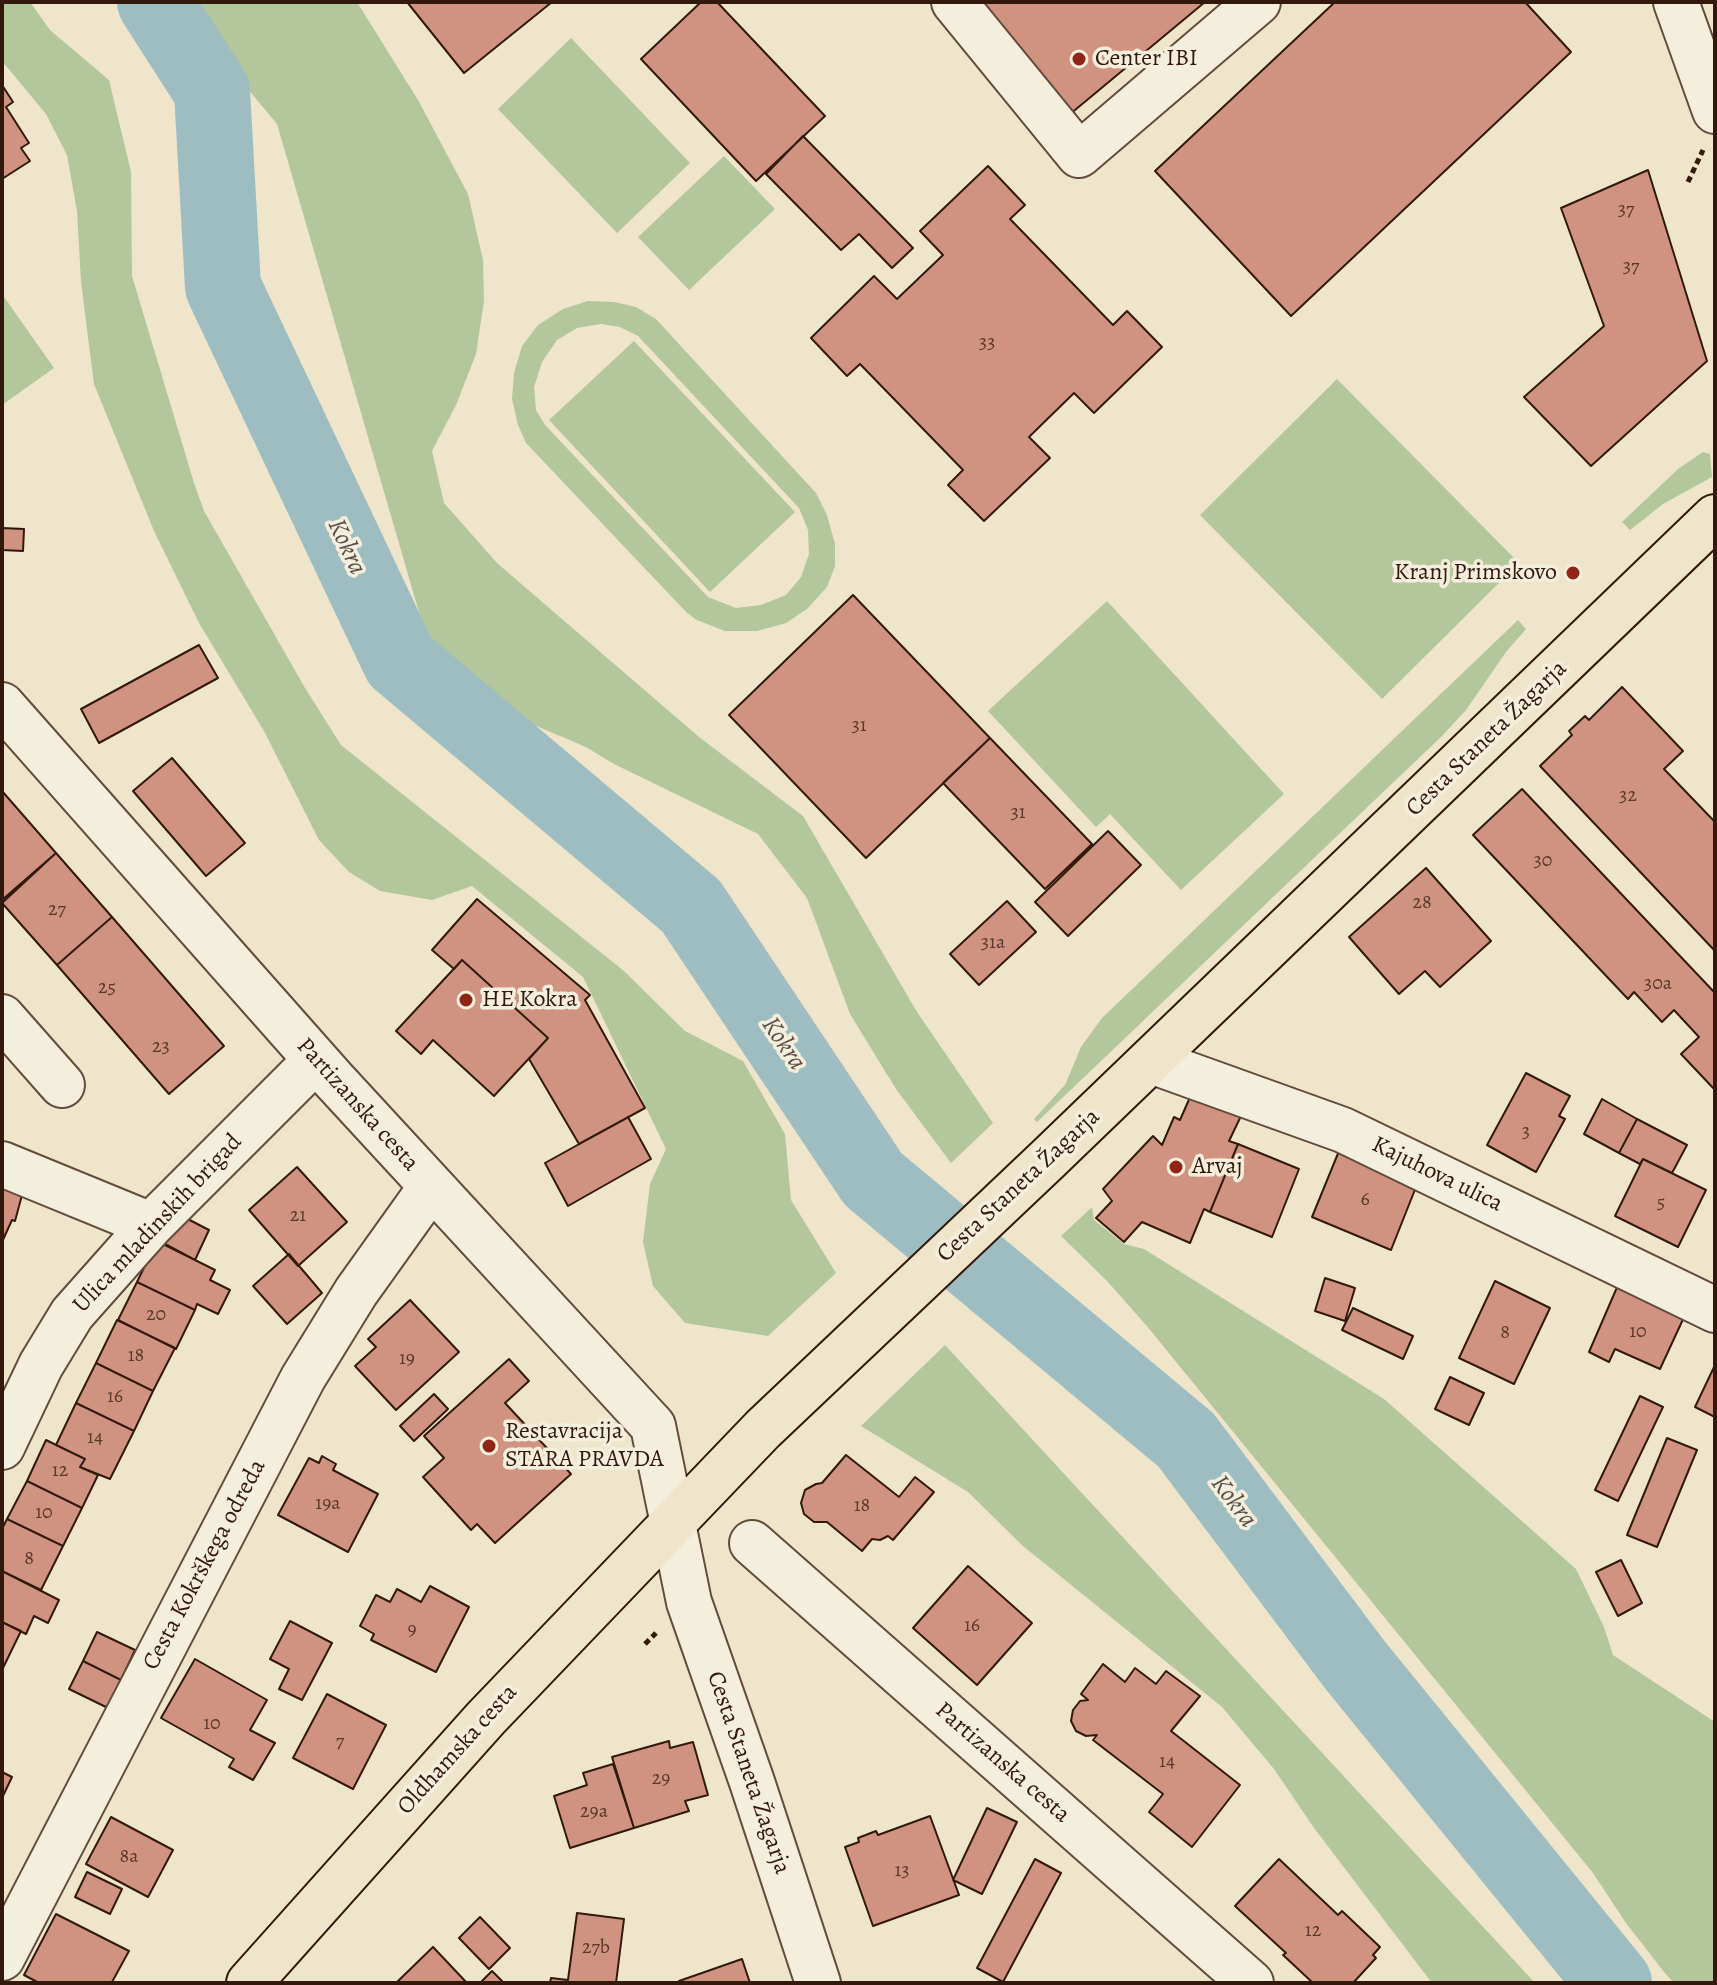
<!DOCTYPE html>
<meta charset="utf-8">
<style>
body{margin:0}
#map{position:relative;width:1717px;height:1985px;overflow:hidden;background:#eee5cb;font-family:Alegreya,serif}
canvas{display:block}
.frame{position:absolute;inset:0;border:4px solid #33190c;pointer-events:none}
</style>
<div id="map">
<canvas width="1717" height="1985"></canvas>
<div class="frame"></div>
</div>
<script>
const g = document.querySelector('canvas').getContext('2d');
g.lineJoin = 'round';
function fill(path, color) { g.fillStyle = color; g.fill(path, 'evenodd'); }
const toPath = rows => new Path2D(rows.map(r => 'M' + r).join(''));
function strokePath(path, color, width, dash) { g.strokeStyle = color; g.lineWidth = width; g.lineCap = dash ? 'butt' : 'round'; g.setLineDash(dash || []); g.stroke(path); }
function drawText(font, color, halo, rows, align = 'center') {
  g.font = font + ' Alegreya,serif'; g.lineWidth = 7; g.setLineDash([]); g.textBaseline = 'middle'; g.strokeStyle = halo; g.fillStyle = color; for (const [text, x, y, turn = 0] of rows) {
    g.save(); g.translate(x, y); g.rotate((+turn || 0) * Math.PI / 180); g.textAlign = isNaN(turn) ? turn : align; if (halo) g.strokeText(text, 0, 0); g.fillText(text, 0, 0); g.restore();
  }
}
const green = toPath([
 [2,2,30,2,50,30,109,80,131,172,132,276,194,483,204,511,305,688,341,745,624,971,685,1031,743,1061,785,1134,791,1200,836,1273,768,1336,685,1323,653,1286,643,1242,650,1184,666,1149,583,977,472,886,432,900,380,891,349,872,319,840,264,731,199,623,154,531,94,384,81,282,77,211,67,155,46,114,2,61],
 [192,2,357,2,418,100,468,194,483,260,484,301,476,354,456,405,432,451,444,503,497,563,699,737,803,816,917,1012,993,1123,951,1163,896,1089,850,1014,807,898,758,834,614,764,586,747,534,725,470,693,436,652,423,626,277,124,242,82,212,39],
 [571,38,690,163,617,233,498,109],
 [724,156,775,209,689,290,638,237],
 [2,294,54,368,2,405],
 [588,301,614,302,636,307,656,319,816,493,827,515,835,544,835,566,827,587,807,609,786,623,757,631,725,631,697,620,687,613,526,443,518,425,512,399,514,373,522,346,538,325,563,309],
 [601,324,620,327,638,336,799,508,808,530,809,554,801,577,786,595,761,605,736,608,708,597,545,425,536,410,534,387,542,362,557,340,577,328],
 [634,341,795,512,710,592,549,420],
 [1337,379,1519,563,1382,699,1200,515],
 [1703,452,1710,454,1712,477,1663,504,1630,530,1622,522,1678,469],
 [1107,601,1284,794,1181,890,1110,814,1096,827,988,711],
 [1518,620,1526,629,1506,652,1466,710,1442,736,1037,1122,1034,1119,1065,1085,1081,1047,1102,1018],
 [1092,1207,1094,1220,1124,1244,1144,1249,1384,1399,1576,1569,1604,1627,1613,1655,1715,1722,1715,1983,1674,1983,1664,1972,1626,1923,1593,1873,1146,1325,1107,1281,1061,1236],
 [945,1345,1535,1983,1432,1983,1314,1828,1274,1769,1222,1707,1023,1546,968,1492,861,1426]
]);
const river = toPath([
 [155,2,212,91,223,287,400,661,691,906,873,1179,1186,1440,1355,1665,1614,1983]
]);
const building = toPath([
 [407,2,552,2,464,73,407,2],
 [701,2,717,2,825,116,756,181,641,59,701,2],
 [975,2,1205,2,1069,115,975,2],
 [1335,2,1525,2,1571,52,1291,316,1155,171,1335,2],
 [2,85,13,102,6,107,29,143,21,148,30,161,2,179,2,85],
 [803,136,913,248,892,268,859,234,841,250,766,174,803,136],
 [988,166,1025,205,1010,219,1113,325,1127,311,1162,347,1094,413,1074,393,1029,437,1050,458,984,521,948,485,963,470,860,364,847,376,811,338,874,276,897,299,943,255,920,231,988,166],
 [1648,170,1707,361,1591,466,1524,397,1604,326,1561,208,1648,170],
 [2,528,24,529,23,551,2,550,2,528],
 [853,595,990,738,866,858,729,715,853,595],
 [199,645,218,678,99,743,81,709,199,645],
 [1622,687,1683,751,1664,769,1715,822,1715,951,1540,766,1572,735,1569,731,1585,716,1589,720,1622,687],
 [990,738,1092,844,1045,889,943,783,990,738],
 [172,758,245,843,206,876,133,791,172,758],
 [1522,789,1715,993,1715,1090,1681,1054,1699,1037,1674,1010,1662,1022,1634,992,1628,999,1473,835,1522,789],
 [2,791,56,853,2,900,2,791],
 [1108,831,1141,865,1068,936,1035,902,1108,831],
 [56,853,112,917,57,965,2,903,56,853],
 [1426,868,1491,941,1440,987,1425,971,1399,994,1349,937,1426,868],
 [477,899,590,995,585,1000,645,1108,579,1144,529,1059,548,1038,462,960,454,969,432,950,477,899],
 [1007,901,1036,932,979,985,950,954,1007,901],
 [112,917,224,1046,169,1094,57,965,112,917],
 [462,960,548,1038,494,1096,433,1040,421,1054,396,1031,462,960],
 [1526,1073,1570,1096,1559,1116,1565,1119,1536,1172,1487,1145,1526,1073],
 [1191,1095,1241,1116,1229,1141,1238,1144,1210,1212,1204,1209,1190,1243,1142,1222,1124,1242,1096,1218,1112,1201,1103,1189,1153,1136,1162,1145,1174,1117,1180,1120,1191,1095],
 [1602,1099,1637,1119,1619,1153,1584,1134,1602,1099],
 [628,1117,651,1159,568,1206,545,1163,628,1117],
 [1637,1119,1687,1145,1672,1173,1643,1159,1640,1164,1619,1153,1637,1119],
 [1238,1144,1299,1169,1272,1237,1210,1212,1238,1144],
 [1339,1151,1418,1182,1391,1250,1312,1217,1339,1151],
 [1643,1159,1706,1190,1678,1247,1615,1216,1643,1159],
 [297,1167,347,1222,298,1266,249,1210,297,1167],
 [2,1187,22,1195,15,1221,12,1220,2,1242,2,1187],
 [180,1215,209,1230,195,1260,165,1244,180,1215],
 [157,1241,215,1270,210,1280,230,1290,218,1314,197,1304,195,1310,137,1282,157,1241],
 [289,1254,322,1293,287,1324,253,1286,289,1254],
 [1325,1278,1355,1288,1345,1321,1315,1311,1325,1278],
 [1495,1281,1550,1308,1514,1384,1459,1358,1495,1281],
 [137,1282,195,1310,176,1349,118,1320,137,1282],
 [1618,1285,1685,1315,1660,1369,1615,1349,1609,1362,1589,1352,1618,1285],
 [410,1300,459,1352,396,1410,355,1366,376,1347,368,1339,410,1300],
 [1353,1308,1413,1336,1403,1359,1342,1330,1353,1308],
 [117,1320,175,1348,153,1391,96,1363,117,1320],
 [509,1359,529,1381,505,1403,571,1474,495,1543,477,1524,471,1530,423,1477,444,1458,424,1436,509,1359],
 [96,1363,153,1391,134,1431,76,1403,96,1363],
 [1715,1365,1715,1417,1695,1407,1715,1365],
 [1450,1377,1484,1393,1469,1425,1435,1409,1450,1377],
 [434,1394,448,1409,414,1441,400,1426,434,1394],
 [1640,1396,1663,1407,1618,1501,1595,1490,1640,1396],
 [76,1403,134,1431,110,1479,80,1467,85,1459,56,1445,76,1403],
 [1667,1438,1697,1450,1657,1547,1627,1535,1667,1438],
 [46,1440,85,1459,80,1467,98,1475,82,1508,27,1481,46,1440],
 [846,1455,899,1497,915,1477,934,1492,893,1540,888,1536,880,1540,872,1539,862,1551,827,1522,814,1522,804,1514,801,1503,805,1490,816,1484,822,1483,846,1455],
 [322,1456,336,1464,333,1470,378,1494,348,1552,278,1515,309,1458,319,1463,322,1456],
 [27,1481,82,1508,63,1546,7,1519,27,1481],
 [7,1519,63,1546,41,1590,2,1571,2,1529,7,1519],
 [1621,1560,1642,1603,1618,1616,1596,1572,1621,1560],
 [968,1566,1032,1623,977,1685,913,1628,968,1566],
 [2,1571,59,1600,48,1623,34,1616,26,1634,2,1622,2,1571],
 [430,1586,469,1607,436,1672,371,1640,374,1634,360,1626,376,1595,390,1602,397,1589,421,1602,430,1586],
 [290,1621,332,1643,302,1700,279,1689,289,1669,270,1659,290,1621],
 [2,1622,21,1631,2,1670,2,1622],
 [97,1632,135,1650,121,1680,83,1661,97,1632],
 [195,1659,267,1700,250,1730,275,1743,253,1780,229,1767,234,1759,161,1718,195,1659],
 [83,1661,121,1680,108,1708,69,1689,83,1661],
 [1103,1664,1125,1682,1135,1668,1156,1684,1166,1671,1200,1696,1171,1731,1240,1785,1192,1847,1149,1812,1163,1794,1093,1740,1097,1735,1086,1736,1076,1731,1071,1721,1073,1710,1080,1701,1088,1700,1081,1694,1103,1664],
 [327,1694,386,1725,353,1789,293,1758,327,1694],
 [669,1741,670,1748,693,1742,708,1795,685,1801,689,1811,634,1828,612,1757,669,1741],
 [613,1764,634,1828,570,1848,554,1796,587,1785,583,1773,613,1764],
 [2,1772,12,1777,2,1798,2,1772],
 [987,1808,1017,1822,982,1894,953,1880,987,1808],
 [930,1816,959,1895,873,1926,845,1847,859,1842,858,1838,876,1831,878,1835,930,1816],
 [111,1817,173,1850,148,1897,86,1864,111,1817],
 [1035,1859,1061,1873,1003,1982,977,1968,1035,1859],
 [1279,1859,1338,1915,1342,1911,1380,1947,1373,1955,1376,1958,1353,1983,1313,1983,1283,1955,1286,1953,1235,1906,1279,1859],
 [87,1872,122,1889,110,1914,75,1897,87,1872],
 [577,1913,624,1919,616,1983,550,1983,551,1978,568,1980,577,1913],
 [56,1914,129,1951,112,1982,115,1983,39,1983,24,1975,56,1914],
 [480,1917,510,1948,489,1969,459,1938,480,1917],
 [433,1947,467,1983,396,1983,433,1947],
 [742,1959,750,1983,680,1983,679,1981,742,1959],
 [492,1971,504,1983,480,1983,492,1971]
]);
const path = toPath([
 [1688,182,1703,150],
 [645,1644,656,1633]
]);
const minor = toPath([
 [954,2,1079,155,1258,2],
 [1676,2,1715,111],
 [2,705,333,1079,653,1426,689,1602,752,1782,818,1983],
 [2,1017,62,1085],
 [1151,1061,1343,1130,1715,1310],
 [2,1164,151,1225],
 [2,1447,41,1365,72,1314,151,1225,316,1060],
 [752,1543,1251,1983],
 [2,1958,303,1378,356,1292,431,1187]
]);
const major = toPath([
 [249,1983,486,1718,763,1429,1047,1160,1715,517]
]);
const markers = [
 [1079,59,8,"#8f2418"],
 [1573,573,8,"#8f2418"],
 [466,1000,8,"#8f2418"],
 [1176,1167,8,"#8f2418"],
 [489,1446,8,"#8f2418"]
];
const numberNames = [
 ["37",1626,210],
 ["37",1631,267],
 ["33",987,343],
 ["31",859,726],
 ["32",1628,796],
 ["31",1018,813],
 ["30",1543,861],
 ["28",1422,903],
 ["27",57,910],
 ["31a",993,943],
 ["30a",1658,984],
 ["25",107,988],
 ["23",161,1047],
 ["3",1526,1132],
 ["6",1365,1200],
 ["5",1661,1203],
 ["21",298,1216],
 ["20",156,1315],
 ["10",1638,1332],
 ["8",1505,1333],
 ["18",136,1356],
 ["19",407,1359],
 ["16",115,1397],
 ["14",95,1438],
 ["12",60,1471],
 ["19a",328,1504],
 ["18",862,1506],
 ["10",44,1513],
 ["8",29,1559],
 ["16",972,1626],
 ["9",412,1630],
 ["10",212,1724],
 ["7",340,1742],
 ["14",1167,1762],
 ["29",661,1779],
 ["29a",594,1812],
 ["8a",129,1857],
 ["13",902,1871],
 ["12",1313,1931],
 ["27b",596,1948]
];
const poiNames = [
 ["Center IBI",1095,59],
 ["Kranj Primskovo",1557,573,"right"],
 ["HE Kokra",482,1000],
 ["Arvaj",1192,1167],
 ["Restavracija",505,1432],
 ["STARA PRAVDA",505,1460]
];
const streetNames = [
 ["Cesta Staneta Žagarja",1487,739,-44],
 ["Partizanska cesta",357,1105,48],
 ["Kajuhova ulica",1437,1175,26],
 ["Cesta Staneta Žagarja",1019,1186,-43],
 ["Ulica mladinskih brigad",158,1224,-47],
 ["Cesta Kokrškega odreda",205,1565,-62],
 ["Oldhamska cesta",458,1750,-48],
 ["Partizanska cesta",1002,1763,41],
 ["Cesta Staneta Žagarja",748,1773,71]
];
const waterNames = [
 ["Kokra",346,547,65],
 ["Kokra",783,1044,56],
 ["Kokra",1233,1502,53]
];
fill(green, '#b4c69b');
strokePath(river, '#9ebdc1', 76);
fill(building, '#d09382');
strokePath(building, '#33190c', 2);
strokePath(minor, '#624c3c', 48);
strokePath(major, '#33190c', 48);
strokePath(path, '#33190c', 5, [6, 4]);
strokePath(minor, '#f4eedd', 44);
strokePath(major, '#eee5cb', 44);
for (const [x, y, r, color] of markers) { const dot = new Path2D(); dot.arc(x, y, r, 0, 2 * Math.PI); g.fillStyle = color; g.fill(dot); strokePath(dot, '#f4eedd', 3); }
drawText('20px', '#5a382a', null, numberNames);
drawText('24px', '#33190c', '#f4eedd', poiNames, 'left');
drawText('24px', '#33190c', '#f4eedd', streetNames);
drawText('italic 26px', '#58524b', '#f4eedd', waterNames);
</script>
